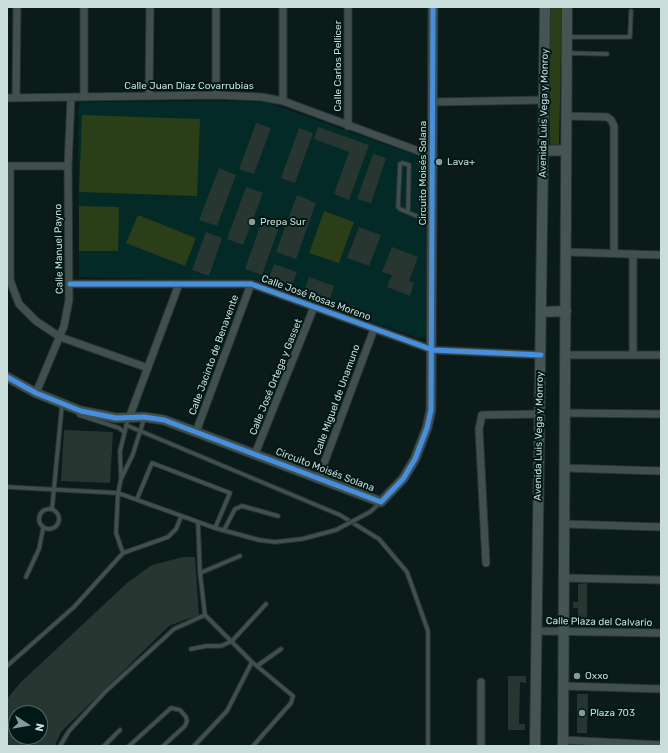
<!DOCTYPE html>
<meta charset="utf-8">
<style>
body{margin:0}
#map{position:relative;width:668px;height:753px;overflow:hidden;background:#0a1b19;font-family:Rubik,sans-serif}
canvas{display:block}
.frame{position:absolute;inset:0;border:8px solid #c9dedb;pointer-events:none}
.north{position:absolute;left:8px;top:705px;width:40px;height:40px;box-sizing:border-box;background:#001816;border:1px solid #506765;border-radius:50%;rotate:102deg;font-size:11px;font-weight:700;line-height:16px;text-align:center;color:#c9dedb}
.north::after{content:'';display:block;margin:auto;width:14px;height:18px;background:#869a97;clip-path:polygon(50% 0,100% 100%,50% 72%,0 100%)}
</style>
<div id="map">
<canvas width="668" height="753"></canvas>
<div class="frame"></div>
<div class="north">N</div>
</div>
<script>
const g = document.querySelector('canvas').getContext('2d');
g.lineJoin = 'round';
function fill(path, color) { g.fillStyle = color; g.fill(path, 'evenodd'); }
const toPath = rows => new Path2D(rows.map(r => 'M' + r).join(''));
function strokePath(path, color, width, dash) { g.strokeStyle = color; g.lineWidth = width; g.lineCap = dash ? 'butt' : 'round'; g.setLineDash(dash || []); g.stroke(path); }
function drawText(font, color, halo, rows, align = 'center') {
  g.font = font + ' Rubik,sans-serif'; g.lineWidth = 4; g.setLineDash([]); g.textBaseline = 'middle'; g.strokeStyle = halo; g.fillStyle = color; for (const [text, x, y, turn = 0] of rows) {
    g.save(); g.translate(x, y); g.rotate((+turn || 0) * Math.PI / 180); g.textAlign = isNaN(turn) ? turn : align; if (halo) g.strokeText(text, 0, 0); g.fillText(text, 0, 0); g.restore();
  }
}
const built = toPath([
 [234,101,266,102,426,159,426,338,421,339,256,282,79,277,78,107,79,104,83,102]
]);
const green = toPath([
 [550,7,562,7,559,144,554,146,550,144],
 [82,115,200,119,197,196,79,192],
 [79,206,119,207,118,251,79,251],
 [324,211,354,222,339,263,309,253],
 [138,215,196,238,185,266,126,243]
]);
const building = toPath([
 [256,123,271,128,254,174,239,169],
 [318,127,369,145,349,200,334,194,349,152,314,139],
 [299,128,313,133,295,183,281,178],
 [373,154,386,158,371,203,357,199],
 [219,168,236,175,217,226,199,220],
 [246,187,263,193,243,245,227,239],
 [297,195,316,203,296,259,276,252],
 [262,221,279,227,262,275,245,269],
 [359,227,381,235,369,266,347,258],
 [206,232,222,238,209,276,192,270],
 [392,247,418,257,409,281,414,283,410,296,387,287,392,275,382,272],
 [274,264,297,272,290,291,267,283],
 [309,277,334,286,328,304,303,295],
 [64,430,113,432,110,483,61,481],
 [183,557,195,557,199,617,187,619,169,626,61,732,55,746,7,746,7,699,20,683,127,583,152,565],
 [16,713,40,713,40,737,16,737],
 [587,583,587,623,578,623,578,608,573,608,573,602,578,602,578,584],
 [508,676,526,676,526,683,520,682,519,724,525,724,525,730,508,730],
 [577,694,588,694,587,733,577,733]
]);
const service = toPath([
 [568,37,630,37,631,11],
 [568,53,607,54],
 [408,212,409,165,402,163,400,164,398,207,400,209,426,220,431,221],
 [79,415,119,428,124,432],
 [126,425,340,515,379,539,407,572,428,631,428,746],
 [121,478,120,451,127,423],
 [7,487,118,493,215,528,259,540,275,542,302,539,336,530],
 [137,499,152,463,230,493,215,528],
 '39 519a10 10 0 1 1 20 0a10 10 0 1 1-20 0Z',
 [52,509,62,405],
 [370,512,381,502],
 [198,522,200,573,205,615,252,662,293,696,291,703,253,746],
 [224,530,235,509,242,506,278,516],
 [123,553,116,533,118,493,121,479,133,454,144,419],
 [200,573,240,556],
 [26,577,39,549,43,529],
 [191,649,206,646,221,646,232,641,266,604],
 [7,666,74,607,123,553,168,537,176,529,181,517],
 [257,666,281,649],
 [60,746,69,731,105,692,174,629,205,615],
 [104,746,120,730],
 [129,746,171,708,180,710,186,717,187,721,185,726,163,746],
 [194,746,227,711,252,662]
]);
const minor = toPath([
 [216,7,216,95],
 [283,7,283,101],
 [149,95,150,7],
 [84,97,84,7],
 [7,98,216,95,262,97,283,101,432,156],
 [16,98,17,7],
 [432,102,544,100],
 [566,116,607,117,611,120,614,126,614,253],
 [348,126,348,7],
 [7,166,68,166],
 [10,166,10,280,19,304,36,321,60,337,148,368],
 [566,252,661,255],
 [70,284,251,284,433,350,541,355],
 [633,354,633,254],
 [565,355,661,355],
 [36,393,64,326,69,300,68,166,71,98],
 [564,413,661,414],
 [129,418,179,284],
 [196,432,251,284],
 [255,454,314,307],
 [564,468,661,471],
 [319,477,374,329],
 [564,524,661,527],
 [486,563,479,429,482,415,540,414],
 [563,578,661,580],
 [537,631,661,633],
 [481,682,481,746],
 [563,686,661,689],
 [563,740,661,745]
]);
const tertiary = toPath([
 [7,377,36,393,81,411,116,418,144,417,164,420,381,502,403,479,415,459,427,428,431,410,433,7]
]);
const secondary = toPath([
 [543,151,566,150],
 [541,312,566,311],
 [535,746,545,7],
 [563,746,567,7]
]);
const serviceBridge = toPath([
 [336,530,370,512]
]);
const cycleway = toPath([
 [70,284,251,284,433,350,541,355],
 [7,377,36,393,81,411,116,418,144,417,164,420,381,502,403,479,415,459,427,428,431,410,433,7]
]);
const markers = [
 [439,162,4,"#869a97"],
 [252,222,4,"#869a97"],
 [577,676,4,"#869a97"],
 [582,713,4,"#869a97"]
];
const streetNames = [
 ["Calle Carlos Pellicer",338,66,-90],
 ["Calle Juan Díaz Covarrubias",189,86],
 ["Avenida Luis Vega y Monroy",544,113,-89],
 ["Circuito Moisés Solana",423,173,-90],
 ["Calle Manuel Payno",59,249,-91],
 ["Calle José Rosas Moreno",316,298,20],
 ["Calle Jacinto de Benavente",214,355,-70],
 ["Calle José Ortega y Gasset",276,377,-68],
 ["Calle Miguel de Unamuno",337,400,-70],
 ["Avenida Luis Vega y Monroy",539,436,-89],
 ["Circuito Moisés Solana",325,470,21],
 ["Calle Plaza del Calvario",599,622,1]
];
const poiNames = [
 ["Lava+",447,162],
 ["Prepa Sur",260,222],
 ["Oxxo",585,676],
 ["Plaza 703",590,713]
];
fill(built, '#032a27');
fill(green, '#2a3e18');
fill(building, '#273631');
strokePath(service, '#293534', 5.5);
strokePath(minor, '#293534', 9);
strokePath(tertiary, '#293534', 11);
strokePath(secondary, '#293534', 12);
strokePath(service, '#41504e', 3.5);
strokePath(minor, '#41504e', 7);
strokePath(tertiary, '#41504e', 9);
strokePath(secondary, '#455554', 10);
strokePath(serviceBridge, '#293534', 5.5, []);
strokePath(serviceBridge, '#41504e', 3.5);
strokePath(cycleway, '#468fdf', 5);
for (const [x, y, r, color] of markers) { const dot = new Path2D(); dot.arc(x, y, r, 0, 2 * Math.PI); g.fillStyle = color; g.fill(dot); strokePath(dot, '#001816', 1.5); }
drawText('10px', '#c9dedb', '#001816', streetNames);
drawText('10px', '#c9dedb', '#001816', poiNames, 'left');
</script>
